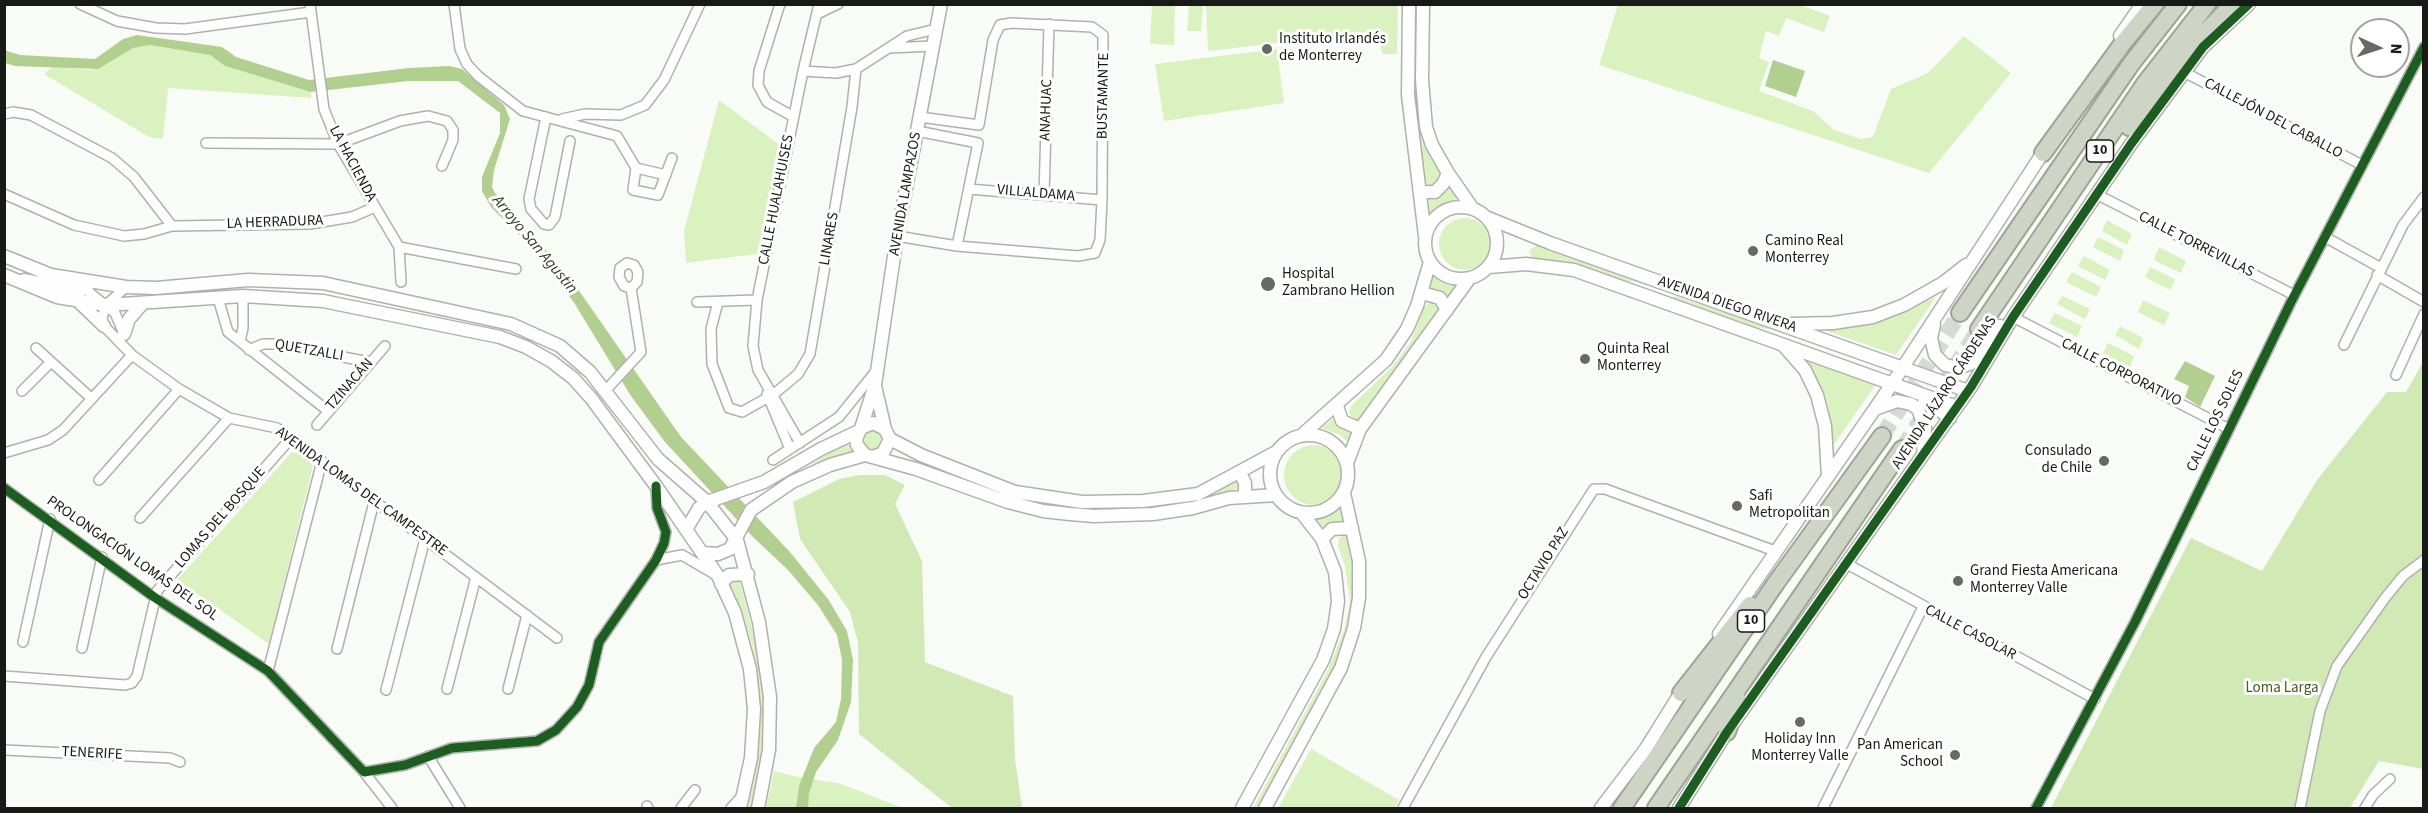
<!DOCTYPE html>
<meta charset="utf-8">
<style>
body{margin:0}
#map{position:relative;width:2428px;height:813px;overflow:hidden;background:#f9fbf6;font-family:"Source Sans 3",sans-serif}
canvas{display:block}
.frame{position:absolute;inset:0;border:6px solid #181a17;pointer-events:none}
.north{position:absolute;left:2350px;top:18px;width:60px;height:60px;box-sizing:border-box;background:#fff;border:2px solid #a3a3a2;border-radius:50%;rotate:93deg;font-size:16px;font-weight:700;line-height:24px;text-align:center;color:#181a17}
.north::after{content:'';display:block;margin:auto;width:21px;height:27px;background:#676965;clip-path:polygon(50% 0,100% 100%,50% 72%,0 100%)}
</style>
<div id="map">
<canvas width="2428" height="813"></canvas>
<div class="frame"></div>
<div class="north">N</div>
</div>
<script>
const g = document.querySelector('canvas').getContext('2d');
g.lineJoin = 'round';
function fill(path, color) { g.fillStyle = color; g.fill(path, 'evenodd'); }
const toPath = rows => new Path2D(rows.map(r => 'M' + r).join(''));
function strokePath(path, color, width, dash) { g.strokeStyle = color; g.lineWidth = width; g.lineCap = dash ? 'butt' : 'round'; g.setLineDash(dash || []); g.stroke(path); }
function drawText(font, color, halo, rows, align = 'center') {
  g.font = font + ' "Source Sans 3",sans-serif'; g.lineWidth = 6; g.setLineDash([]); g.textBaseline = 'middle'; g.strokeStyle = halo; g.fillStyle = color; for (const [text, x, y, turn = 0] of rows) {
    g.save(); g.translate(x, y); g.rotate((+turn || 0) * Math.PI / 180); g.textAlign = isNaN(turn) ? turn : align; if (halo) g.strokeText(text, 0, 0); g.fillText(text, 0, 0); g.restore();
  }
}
const green = toPath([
 [1152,5,1175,5,1174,45,1150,44],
 [1189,5,1203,5,1201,31,1187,31],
 [1206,5,1398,5,1397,54,1382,54,1378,31,1208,51],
 [1618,5,1800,5,1830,16,1824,32,1786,18,1779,36,1766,31,1759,58,1769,62,1759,91,1813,111,1834,130,1861,139,1873,137,1891,89,1928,73,1964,36,2011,73,1929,173,1599,65],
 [150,45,210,55,225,66,311,92,311,98,168,88,163,139,149,137,44,74,53,67,92,70,133,48],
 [1277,49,1284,103,1164,121,1155,64],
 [719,100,784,148,765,253,686,263,684,231],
 [1419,126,1440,172,1440,179,1431,187,1425,182],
 [1450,186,1461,198,1450,201,1430,215,1429,200,1438,199],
 '1439 244a26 26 0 1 1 52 0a26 26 0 1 1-52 0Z',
 [2107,220,2132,234,2127,245,2102,231],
 [2098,237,2124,250,2120,261,2093,247],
 [1538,244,1659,286,1658,289,1637,282,1623,281,1571,264,1532,258,1529,251],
 [2159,247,2186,261,2181,273,2154,260],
 [2084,256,2110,270,2105,280,2078,266],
 [2150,267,2175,279,2170,290,2145,277],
 [2072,272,2101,287,2096,297,2066,282],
 [1433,275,1441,282,1458,289,1449,300,1441,290,1429,289],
 [1675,296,1716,310,1731,312,1776,330,1753,327,1673,298],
 [2062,296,2090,309,2085,319,2057,304],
 [1936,297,1896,355,1824,330,1877,321],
 [2143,300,2170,313,2164,325,2138,312],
 [1430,302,1436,303,1440,313,1363,421,1355,420,1349,413,1351,406,1392,367,1410,343,1425,306],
 [2055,313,2082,326,2077,337,2049,323],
 [2120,326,2143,338,2139,349,2115,335],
 [2108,343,2134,356,2130,367,2103,353],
 [1802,359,1876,384,1833,446,1828,406,1820,386],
 [1336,417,1346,429,1359,437,1355,449,1340,435,1321,428],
 [872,428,885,434,879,451,872,451,864,444,865,432],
 [845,442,852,447,849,456,811,465],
 '1284 475a30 30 0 1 1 60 0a30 30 0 1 1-60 0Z',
 [299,452,310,459,313,466,269,644,177,580,291,453],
 [1240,479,1239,488,1191,503,1097,509,1191,501],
 [1341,509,1344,522,1330,523,1320,529,1313,521],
 [1343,535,1354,537,1356,604,1335,672,1261,808,1253,808,1327,672,1344,630,1350,601,1345,566,1338,546,1339,539],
 [739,578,762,667,765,689,764,744,753,808,748,808,756,765,761,710,753,648,742,611,729,582],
 [1311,749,1399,800,1395,808,1278,808],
 [774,771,803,778,838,783,903,808,766,808]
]);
const forest = toPath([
 [2423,362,2423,769,2379,761,2350,808,2051,808,2191,538,2262,571,2317,480,2387,392,2406,392],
 [859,475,885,475,905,485,895,504,922,561,925,662,1013,696,1015,759,1022,808,952,808,859,734,858,643,850,612,800,539,793,502,839,479]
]);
const water = toPath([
 [137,35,222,47,236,57,309,80,409,68,449,66,462,69,504,105,510,119,494,170,492,187,495,193,568,275,681,437,789,551,828,599,847,631,853,660,851,702,838,740,816,772,809,793,808,808,796,808,799,786,814,748,836,722,841,699,842,660,837,635,818,605,788,570,753,537,665,442,631,396,573,301,525,241,491,207,482,191,482,177,500,133,500,113,458,81,408,81,311,92,225,66,210,55,150,45,133,48,98,69,15,66,5,63,4,50,20,55,95,59,123,39],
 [1773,60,1805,71,1796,97,1765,86],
 [2185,361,2215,376,2200,407,2185,397,2189,386,2174,379]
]);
const highwayTunnel = toPath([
 [1882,436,1960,313],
 [1902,449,1979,329]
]);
const street = toPath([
 [80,4,117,21,156,28,185,29,311,12],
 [310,4,324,109,338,144,399,247,401,282],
 [454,4,460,49,467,64,478,76,523,111,617,136,636,168],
 [780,4,759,71,758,85,767,102,794,117],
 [817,14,838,4],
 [889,48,933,46],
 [803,71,836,73,856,69,907,36,936,29],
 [2184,72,2362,165],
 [4,114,13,112,31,115,112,158,134,177,172,226],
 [546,117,529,199,531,209,544,224,549,225,555,217,570,141],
 [562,119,585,114,621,115,645,105,664,80,700,4],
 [917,131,978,143,957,246],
 [206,143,338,144,400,121,428,116,447,121,453,130,453,140,442,166],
 [636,168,633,190,658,195,672,158],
 [636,168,666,175],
 [969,189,1102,200],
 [4,194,74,225,124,236,144,234,172,226,310,224,352,217,375,207],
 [1044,195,1049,24],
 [2098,195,2294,295],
 [897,236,957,246,1078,256,1095,253,1100,240,1102,200,1103,35,1092,27,1011,23,1000,25,993,40,979,125,920,117],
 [2325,237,2381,268],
 [399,247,516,269],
 [2377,275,2424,302],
 [83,282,90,293,115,313,124,334],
 [126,287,106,305,102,318,104,326,132,355,179,389,229,418,277,428,557,638],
 [218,298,228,332,328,411],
 [697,302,757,300],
 [718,302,711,329,712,364,729,408,742,412,774,394,798,374,810,354,852,107,856,69],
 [2013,317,2229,429],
 [240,341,243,328,243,296],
 [2344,345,2403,225,2424,197],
 [36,348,91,398],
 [249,350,263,344,276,344,369,362],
 [2396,375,2424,314],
 [606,390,641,352,631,288,637,282,638,272,634,265,627,263,620,268,619,277,624,286,631,288],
 [22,391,51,362],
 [767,394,790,449],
 [317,425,385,346],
 [800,443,758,370,753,346,757,300,803,71,819,4],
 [4,453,48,440,63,430,132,355],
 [773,460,839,417,876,371],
 [99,480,179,389],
 [4,488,154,597,268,671,364,772,405,765,452,748,537,741,556,730,577,707,589,685,599,642,656,560,664,543,666,532,657,508,656,486],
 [140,518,229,418],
 [656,560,682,555,718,576],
 [1847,564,2095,699],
 [23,642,50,519],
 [82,648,102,557],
 [337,649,374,502],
 [268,671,322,461],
 [4,676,125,685,132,683,137,676,157,591,291,438],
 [447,689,476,577],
 [508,689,527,615],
 [386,690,425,539],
 [4,750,170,758,180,762],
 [428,756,460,808],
 [364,772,392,808],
 [647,806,648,808],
 [681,808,695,790],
 [731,808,742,796],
 [1403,808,1486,657,1594,489,1605,489,1775,551],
 [1823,808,1923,607],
 [2036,808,2135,622,2291,302,2424,47],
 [2300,808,2320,711,2337,666,2385,598,2403,576,2424,560],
 [2365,808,2373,795,2390,779]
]);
const secondary = toPath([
 [1409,4,1408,95,1425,236],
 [1423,4,1422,80,1426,127,1432,145,1448,173,1473,209],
 [2120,36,2142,4],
 [1420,192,1435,192,1443,184,1448,173],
 '1425 243a36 36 0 1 1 72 0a36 36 0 1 1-72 0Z',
 [1488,218,1550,243,1968,391],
 [4,256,51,275,126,287,156,288,248,280,323,283,511,324,560,346,590,372,658,459,707,502,737,540,759,622,770,697,769,750,758,808],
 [1489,267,1526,264,1574,270,1957,407],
 [4,275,57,297,106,305,243,296,323,301,500,337,526,347,551,361,573,378,591,398,656,486,718,576,735,613,750,669,754,709,751,758,740,808],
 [24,280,76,290,83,289,83,282],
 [1422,293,1440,298,1447,310],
 [77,300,104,326],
 [1791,324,1833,323,1873,317,1904,305,1943,283,1966,265],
 [1934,325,1931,338,1935,355,1945,365,1959,368,1972,363,2000,326],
 [124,334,129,319,142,304],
 [1784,346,1805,370,1817,395,1825,426,1828,477],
 [875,386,885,429],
 [1924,399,1950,418],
 [1337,406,1342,421,1360,429],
 [1875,409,1897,401,1911,404,1918,409,1925,428,1923,455],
 [861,428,875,385,897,236,941,4],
 [1303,434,1386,360,1407,329,1417,306,1430,262],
 '1270 474a39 39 0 1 1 78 0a39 39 0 1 1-78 0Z',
 [890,439,921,455,1015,492,1082,502,1143,501,1198,494,1276,452],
 [875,456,883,453,890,439,885,429,873,423,861,428,856,439,857,445,865,455,916,469,1008,502,1043,511,1070,514,1094,516,1153,514,1193,508,1229,498,1276,495],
 [1347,463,1360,429,1469,279],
 [1240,473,1245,483,1245,495],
 [687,528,699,508,707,502,764,482,821,449,859,431],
 [1322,539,1332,529,1352,528],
 [704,553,718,554,730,549,751,510,792,482,830,465,865,455],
 [721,584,729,575,748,574],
 [1719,634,1892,384,2046,148],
 [1242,808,1323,660,1334,629,1338,601,1335,572,1322,539,1301,512],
 [1265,808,1341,668,1354,628,1359,598,1359,561,1344,493],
 [1601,808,1645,750,1685,686],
 [1679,808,1727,732,1971,387,2013,317,2131,144,2203,47,2249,4]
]);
const highway = toPath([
 [2129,127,2182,56,2233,4],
 [2043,153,2123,43,2155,4],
 [1960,313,2131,64,2178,4],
 [1979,329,2144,85,2207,4],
 [1681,693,1750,605],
 [1727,732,1738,700],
 [1622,808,1776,583,1882,436],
 [1656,808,1902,449]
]);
const cycleway = toPath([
 [4,488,154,597,268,671,364,772,405,765,452,748,537,741,556,730,577,707,589,685,599,642,656,560,664,543,666,532,657,508,656,486],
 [1679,808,1727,732,1971,387,2013,317,2131,144,2203,47,2249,4],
 [2036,808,2135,622,2291,302,2424,47]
]);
const markers = [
 [1267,49,6,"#676965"],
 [1753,251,6,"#676965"],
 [1268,284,8,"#676965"],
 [1585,359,6,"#676965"],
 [2104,461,6,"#676965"],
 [1737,506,6,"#676965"],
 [1958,581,6,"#676965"],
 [1800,722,6,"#676965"],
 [1955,755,6,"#676965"]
];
const shields = [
 [2100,151,27],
 [1751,621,27]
];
const shieldNames = [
 ["10",2100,151],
 ["10",1751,621]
];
const poiNames = [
 ["Instituto Irlandés",1279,40],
 ["de Monterrey",1279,57],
 ["Camino Real",1765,242],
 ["Monterrey",1765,259],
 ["Hospital",1282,275],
 ["Zambrano Hellion",1282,292],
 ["Quinta Real",1597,350],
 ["Monterrey",1597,367],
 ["Consulado",2092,452,"right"],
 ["de Chile",2092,469,"right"],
 ["Safi",1749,497],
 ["Metropolitan",1749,514],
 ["Grand Fiesta Americana",1970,572],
 ["Monterrey Valle",1970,589],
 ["Holiday Inn",1800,740,"center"],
 ["Monterrey Valle",1800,757,"center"],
 ["Pan American",1943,746,"right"],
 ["School",1943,763,"right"]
];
const streetNames = [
 ["BUSTAMANTE",1104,96,-89],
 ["ANAHUAC",1047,110,-88],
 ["CALLEJÓN DEL CABALLO",2273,119,28],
 ["LA HACIENDA",352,164,62],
 ["AVENIDA LAMPAZOS",906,194,-80],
 ["VILLALDAMA",1036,194,5],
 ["CALLE HUALAHUISES",777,200,-79],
 ["LA HERRADURA",275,223,-2],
 ["LINARES",830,239,-80],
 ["CALLE TORREVILLAS",2196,245,27],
 ["AVENIDA DIEGO RIVERA",1727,305,19],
 ["QUETZALLI",309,351,10],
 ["CALLE CORPORATIVO",2121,373,27],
 ["TZINACÁN",350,385,-49],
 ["AVENIDA LÁZARO CÁRDENAS",1945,393,-57],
 ["CALLE LOS SOLES",2216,421,-64],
 ["AVENIDA LOMAS DEL CAMPESTRE",361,492,36],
 ["LOMAS DEL BOSQUE",221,518,-49],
 ["PROLONGACIÓN LOMAS DEL SOL",132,559,35],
 ["OCTAVIO PAZ",1544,564,-58],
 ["CALLE CASOLAR",1970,633,28],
 ["TENERIFE",92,754,3]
];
const parkNames = [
 ["Loma Larga",2282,689]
];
const waterNames = [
 ["Arroyo San Agustin",534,245,50]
];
fill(green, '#daf2c0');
fill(forest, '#d1eab5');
fill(water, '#b1cf8e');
strokePath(highwayTunnel, '#d7d9d5', 16, [16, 8]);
strokePath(street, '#b0b1ae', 12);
strokePath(secondary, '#b0b1ae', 15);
strokePath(highway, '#9ea596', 20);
strokePath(street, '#fefefe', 9);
strokePath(secondary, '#fefefe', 12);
strokePath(highway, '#ced5c7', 16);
strokePath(cycleway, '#1b5e20', 9);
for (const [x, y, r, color] of markers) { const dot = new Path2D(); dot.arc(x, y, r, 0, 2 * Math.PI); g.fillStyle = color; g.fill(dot); strokePath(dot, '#fff', 2); }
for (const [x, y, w] of shields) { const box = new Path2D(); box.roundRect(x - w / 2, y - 11, w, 22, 4.5); g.fillStyle = '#fff'; g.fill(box); strokePath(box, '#181a17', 1.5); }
drawText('bold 14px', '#181a17', null, shieldNames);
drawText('15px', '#181a17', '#fff', poiNames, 'left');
drawText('15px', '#181a17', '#fff', streetNames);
drawText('15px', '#425d1f', '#fff', parkNames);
drawText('italic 16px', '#2e3e19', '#fff', waterNames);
</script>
